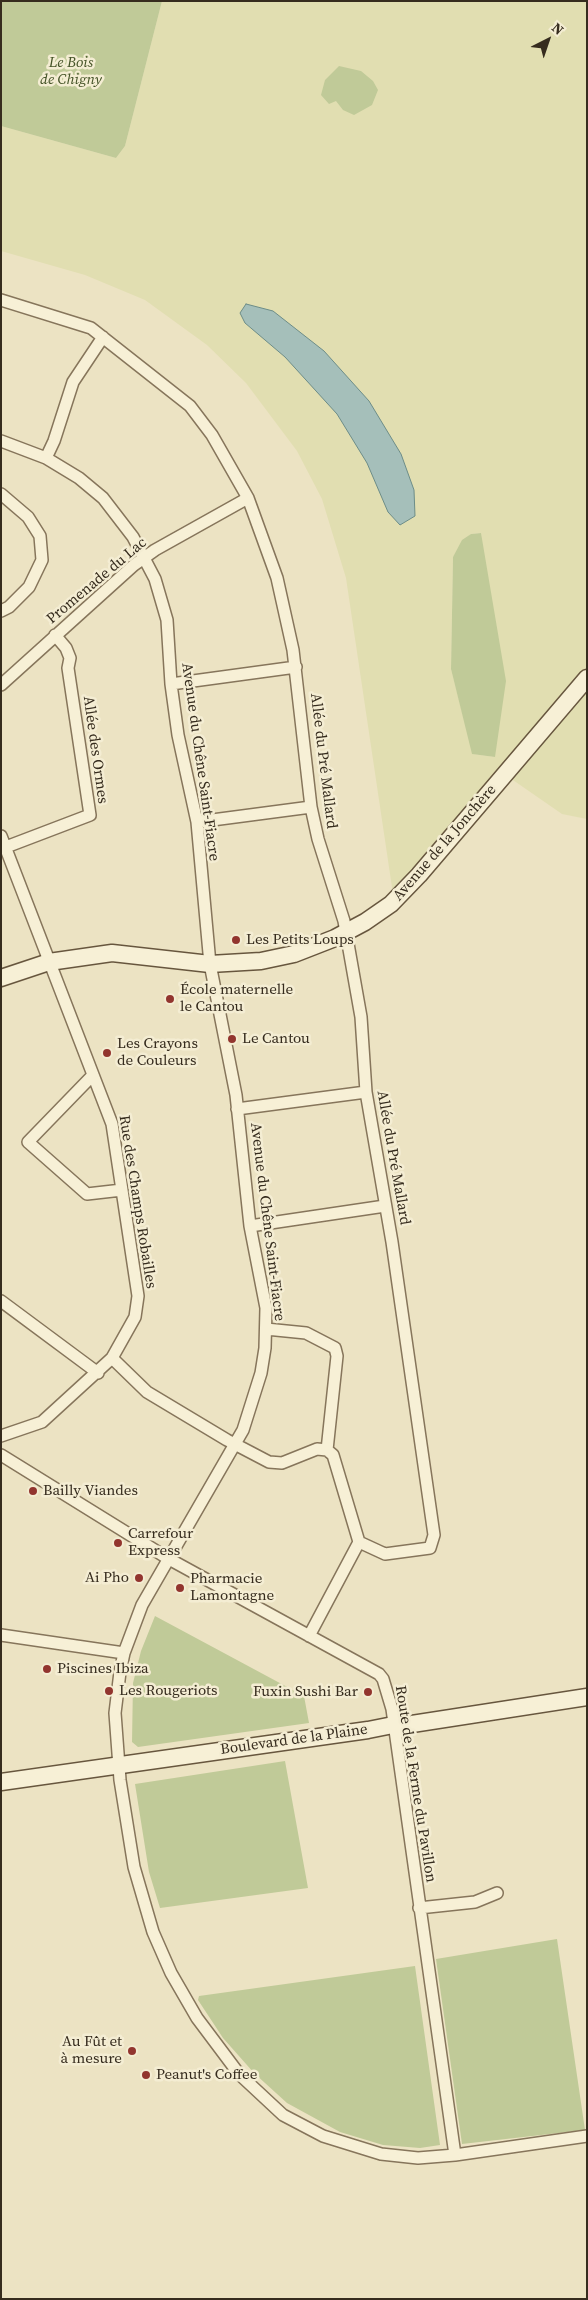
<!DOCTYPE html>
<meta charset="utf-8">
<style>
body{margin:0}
#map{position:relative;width:588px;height:2300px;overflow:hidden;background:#ece3c3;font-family:"Source Serif 4",serif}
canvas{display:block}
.frame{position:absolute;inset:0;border:2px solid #362c1e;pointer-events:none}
.north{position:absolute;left:523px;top:15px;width:50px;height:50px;-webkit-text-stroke:4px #f4edd3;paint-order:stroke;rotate:41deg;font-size:14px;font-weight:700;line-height:20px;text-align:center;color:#362c1e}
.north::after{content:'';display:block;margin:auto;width:18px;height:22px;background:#362c1e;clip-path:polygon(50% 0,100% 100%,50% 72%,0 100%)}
</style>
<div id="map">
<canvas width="588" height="2300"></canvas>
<div class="frame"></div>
<div class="north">N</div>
</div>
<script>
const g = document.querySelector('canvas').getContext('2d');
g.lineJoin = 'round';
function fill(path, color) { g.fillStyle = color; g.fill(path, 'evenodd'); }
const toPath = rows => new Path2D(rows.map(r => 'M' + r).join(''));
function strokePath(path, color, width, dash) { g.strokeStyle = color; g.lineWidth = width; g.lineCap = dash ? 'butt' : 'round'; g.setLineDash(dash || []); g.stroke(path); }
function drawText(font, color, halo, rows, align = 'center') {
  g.font = font + ' "Source Serif 4",serif'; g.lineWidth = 5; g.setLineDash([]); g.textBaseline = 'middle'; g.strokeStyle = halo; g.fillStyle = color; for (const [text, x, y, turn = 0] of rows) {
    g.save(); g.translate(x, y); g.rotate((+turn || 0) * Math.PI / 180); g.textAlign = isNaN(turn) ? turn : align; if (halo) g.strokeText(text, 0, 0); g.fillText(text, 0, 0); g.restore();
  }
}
const farmland = toPath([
 [162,1,587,1,587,819,562,814,497,769,393,894,346,578,322,499,297,451,246,383,207,345,145,300,85,275,1,251,1,126,116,158,125,146],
 [480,533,481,533,495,757,473,754,451,669,453,557,471,534]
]);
const green = toPath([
 [1,1,162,1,125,146,116,158,1,126],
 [339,66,361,71,373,81,378,90,372,105,354,115,343,110,336,101,329,104,321,95,325,80],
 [481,533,506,681,495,757,472,754,451,669,453,557,462,540,471,534],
 [155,1616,304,1696,309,1723,138,1747,132,1742,133,1683,141,1651],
 [285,1761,308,1888,160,1908,149,1872,135,1784],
 [557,1939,585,2130,462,2144,436,1959],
 [415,1966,440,2145,420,2148,383,2145,340,2132,287,2103,254,2073,223,2038,198,2000,199,1996]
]);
const water = toPath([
 [246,304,273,311,324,351,369,401,401,454,414,490,415,516,400,525,388,512,367,463,337,414,285,357,245,323,240,313,246,304]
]);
const street = toPath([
 [1,300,91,328,190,406,212,435,248,498,277,578,293,650,311,807,318,839,344,921,361,1017,366,1092,392,1242,434,1535,430,1548,385,1554,359,1542],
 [1,441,46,458,79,478,103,498,133,537,155,579,167,620,171,684,178,735,197,822,210,964,236,1095,250,1226,266,1308,265,1348,261,1373,243,1430,142,1605,124,1653,120,1672,115,1713,120,1780,134,1867,153,1932,171,1973,197,2018,239,2074,283,2115,323,2136,381,2154,418,2158,455,2155,587,2136],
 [46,458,54,441,73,382,103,337],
 [1,494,28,517,40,536,42,560,29,587,9,607,1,611],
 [171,684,296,667],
 [1,685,134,565,155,550,248,498],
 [197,822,311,807],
 [1,836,112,1124,138,1296,135,1317,112,1358,42,1422,1,1436],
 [6,847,90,815,68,668,70,658,66,648,55,635],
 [92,1076,28,1142,87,1194,122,1190],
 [237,1109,366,1092],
 [250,1226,385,1206],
 [1,1301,98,1373],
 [266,1329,306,1333,335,1348,337,1356,327,1450],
 [112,1358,147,1392,227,1440,269,1462,282,1463,317,1449,327,1450,333,1455,359,1542,309,1636],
 [1,1455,169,1559,379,1674,383,1679,392,1709,455,2155],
 [1,1635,124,1653],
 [419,1908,475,1902,497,1893]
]);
const secondary = toPath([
 [1,978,49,962,112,953,210,964,261,961,294,954,335,938,365,922,391,904,419,875,587,678],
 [1,1782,368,1730,393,1725,412,1724,587,1697]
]);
const markers = [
 [236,940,5,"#92352e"],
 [170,999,5,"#92352e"],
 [232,1039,5,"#92352e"],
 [107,1053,5,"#92352e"],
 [33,1491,5,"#92352e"],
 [118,1543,5,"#92352e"],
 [139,1578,5,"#92352e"],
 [180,1588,5,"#92352e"],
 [47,1669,5,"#92352e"],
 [109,1691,5,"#92352e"],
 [368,1692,5,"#92352e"],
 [132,2051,5,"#92352e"],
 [146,2075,5,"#92352e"]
];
const parkNames = [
 ["Le Bois",71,63],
 ["de Chigny",71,80]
];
const streetNames = [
 ["Promenade du Lac",97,581,-40],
 ["Allée des Ormes",95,750,82],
 ["Allée du Pré Mallard",323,761,83],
 ["Avenue du Chêne Saint-Fiacre",200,762,82],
 ["Avenue de la Jonchère",445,843,-49],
 ["Allée du Pré Mallard",393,1158,80],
 ["Rue des Champs Robailles",137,1202,81],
 ["Avenue du Chêne Saint-Fiacre",267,1222,83],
 ["Boulevard de la Plaine",294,1740,-8],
 ["Route de la Ferme du Pavillon",415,1784,81]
];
const poiNames = [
 ["Les Petits Loups",246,940],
 ["École maternelle",180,990],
 ["le Cantou",180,1007],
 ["Le Cantou",242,1039],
 ["Les Crayons",117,1044],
 ["de Couleurs",117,1061],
 ["Bailly Viandes",43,1491],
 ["Carrefour",128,1534],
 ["Express",128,1551],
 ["Ai Pho",129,1578,"right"],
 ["Pharmacie",190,1579],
 ["Lamontagne",190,1596],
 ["Piscines Ibiza",57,1669],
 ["Les Rougeriots",119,1691],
 ["Fuxin Sushi Bar",358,1692,"right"],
 ["Au Fût et",122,2042,"right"],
 ["à mesure",122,2059,"right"],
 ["Peanut's Coffee",156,2075]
];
fill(farmland, '#e1deb1');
fill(green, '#c0ca98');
fill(water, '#a5bfba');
strokePath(water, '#6d8d88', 1);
strokePath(street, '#86755b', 14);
strokePath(secondary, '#67563e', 19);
strokePath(street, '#f7f0d6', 11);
strokePath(secondary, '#f7f0d6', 16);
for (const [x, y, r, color] of markers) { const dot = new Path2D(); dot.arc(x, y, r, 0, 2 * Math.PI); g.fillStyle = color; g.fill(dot); strokePath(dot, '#f4edd3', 2); }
drawText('italic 15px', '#435226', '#f4edd3', parkNames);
drawText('15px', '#362c1e', '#f4edd3', streetNames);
drawText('15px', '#362c1e', '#f4edd3', poiNames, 'left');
</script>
